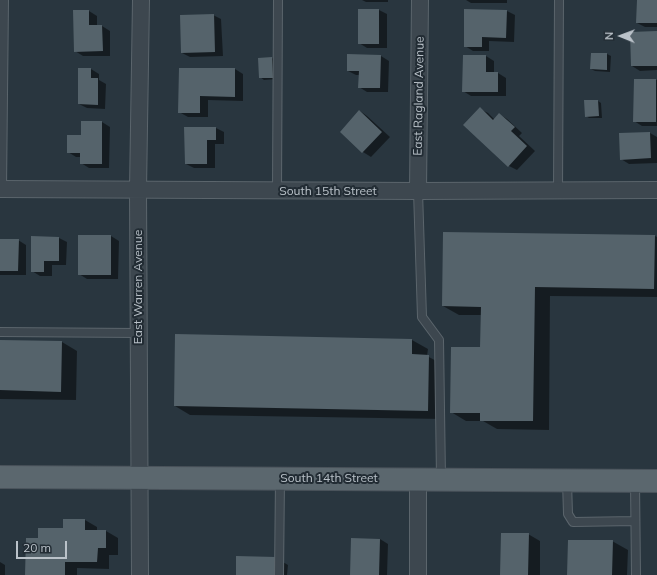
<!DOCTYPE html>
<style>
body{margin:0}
#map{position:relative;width:657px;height:575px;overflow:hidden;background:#29363f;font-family:Mulish,sans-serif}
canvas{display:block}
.north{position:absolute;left:601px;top:16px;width:40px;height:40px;-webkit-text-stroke:3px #222c34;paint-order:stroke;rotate:271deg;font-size:11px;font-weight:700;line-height:16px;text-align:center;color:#bac2c9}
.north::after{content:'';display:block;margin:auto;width:14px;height:18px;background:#bac2c9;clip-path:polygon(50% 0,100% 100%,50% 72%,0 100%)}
.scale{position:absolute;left:16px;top:541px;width:51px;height:18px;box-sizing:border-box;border:2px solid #bac2c9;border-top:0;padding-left:5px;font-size:12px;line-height:14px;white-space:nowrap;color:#bac2c9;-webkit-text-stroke:3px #222c34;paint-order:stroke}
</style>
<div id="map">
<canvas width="657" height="575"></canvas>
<div class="north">N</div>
<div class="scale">20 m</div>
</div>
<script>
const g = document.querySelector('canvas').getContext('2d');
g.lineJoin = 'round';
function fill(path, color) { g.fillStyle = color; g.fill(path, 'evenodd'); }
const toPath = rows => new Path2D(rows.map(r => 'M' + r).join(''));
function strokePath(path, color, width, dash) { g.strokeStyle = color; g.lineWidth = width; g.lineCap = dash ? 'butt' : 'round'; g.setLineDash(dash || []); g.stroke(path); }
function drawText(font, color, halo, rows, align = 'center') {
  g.font = font + ' Mulish,sans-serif'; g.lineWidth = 4; g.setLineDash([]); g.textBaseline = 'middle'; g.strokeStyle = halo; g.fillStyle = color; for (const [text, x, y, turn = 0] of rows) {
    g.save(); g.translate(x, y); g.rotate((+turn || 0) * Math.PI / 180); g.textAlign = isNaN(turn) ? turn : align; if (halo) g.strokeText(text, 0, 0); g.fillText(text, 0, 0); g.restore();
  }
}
const shadow = toPath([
 [362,0,388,0,388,2,366,2],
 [466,0,507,0,507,3,471,3],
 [638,0,657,0,657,27,645,27,637,23],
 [359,10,379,10,387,14,387,48,367,48,359,43],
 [74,11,89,11,97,16,97,26,102,26,110,31,110,56,83,56,75,51],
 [507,11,515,15,514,42,489,41,489,51,473,51,465,46],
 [213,15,221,19,223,56,190,57,182,53],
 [657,32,657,70,640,71,632,66],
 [607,54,611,56,610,72,595,71,591,69],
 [381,56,389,61,388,92,367,92,359,87,360,75,356,75,348,71],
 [486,56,494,61,494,73,498,73,506,78,506,96,471,96,463,91],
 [272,58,276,61,276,79,264,80,260,77,259,59],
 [79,69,91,69,99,74,99,80,106,84,105,109,87,108,79,104],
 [180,69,235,69,243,74,243,101,208,100,208,117,188,117,179,112],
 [656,80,657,80,657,126,642,126,634,121],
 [598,101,601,103,602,118,589,118,586,116],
 [480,109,488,113,495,120,499,114,507,119,522,133,519,136,535,151,517,170,509,166],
 [360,111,367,116,390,137,371,157,363,152,341,132],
 [102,122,110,127,109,168,89,168,81,163,81,157,76,157,68,152,82,136],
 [216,128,224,132,224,144,215,144,215,168,194,168,186,164],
 [650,133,657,137,657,163,629,164,621,159],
 [111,236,119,241,118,279,87,279,79,274],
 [655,236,657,237,657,297,550,296,549,430,497,429,483,421,466,421,451,412,481,348,482,315,459,315,443,306],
 [59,238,67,242,66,265,52,265,52,276,40,276,32,271],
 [0,240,18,240,26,245,26,275,0,275],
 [412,340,428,349,427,356,444,365,443,419,190,415,175,406],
 [0,341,62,342,77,351,76,400,0,399],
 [85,520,97,527,97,531,106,531,118,538,118,555,109,555,109,569,77,568,77,575,26,575,39,539],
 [528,534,540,541,540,575,501,575],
 [380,539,388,544,387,575,351,575],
 [612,541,628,550,627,575,568,575],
 [276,558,288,565,287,575,237,575],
 [0,562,5,565,5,575,0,575]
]);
const building = toPath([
 [637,0,657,0,657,23,636,23],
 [358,9,379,9,379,44,358,44],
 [464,9,507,10,506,38,482,37,482,47,464,47],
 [73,10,89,10,89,25,102,25,103,51,74,52],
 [214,14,215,52,181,53,180,15],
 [657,31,657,66,631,66,630,32],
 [591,53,607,53,607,70,590,69],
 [347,54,381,55,380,88,358,88,359,71,347,71],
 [463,55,486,55,486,72,498,72,498,92,462,92],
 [272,57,273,78,259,78,258,58],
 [78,68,91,68,91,78,98,78,98,105,78,104],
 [179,68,235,68,235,97,200,96,200,113,178,113],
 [634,79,656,79,656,122,633,122],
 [584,100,598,100,599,116,585,117],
 [480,107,493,120,499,113,515,127,511,131,527,146,508,167,463,125],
 [359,110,382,132,362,153,340,132],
 [81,121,102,121,102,164,80,164,80,153,67,153,67,135,81,135],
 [184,127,216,127,216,140,207,140,207,164,185,164],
 [650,132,651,158,620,160,619,133],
 [443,232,655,235,654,289,535,287,533,421,480,421,480,413,450,413,451,347,480,347,481,307,442,306],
 [78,235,111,235,111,275,78,275],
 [31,236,59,237,59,261,44,261,44,272,31,272],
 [0,239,19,239,18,271,0,271],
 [175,334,412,339,412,354,429,355,428,411,174,406],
 [0,340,62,341,61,392,0,390],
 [63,519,85,519,85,530,106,530,106,548,98,548,97,562,65,562,65,575,25,575,26,538,38,538,38,528,63,528],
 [501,533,529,533,528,575,500,575],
 [351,538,380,539,379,575,350,575],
 [568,540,613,540,612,575,567,575],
 [236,556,276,557,275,575,236,575]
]);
const service = toPath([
 [2,189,4,0],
 [277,190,278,0],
 [418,191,422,317,439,340,441,478],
 [558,191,559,0],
 [0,332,138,333],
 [567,481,568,514,573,522,635,521],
 [635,482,636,575],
 [279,575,280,479]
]);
const minor = toPath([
 [0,189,418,191,657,190],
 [418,191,420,0],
 [140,575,138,190,141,0],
 [418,575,418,479]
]);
const primary = toPath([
 [0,477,657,481]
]);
const streetNames = [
 ["East Ragland Avenue",419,96,-89],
 ["South 15th Street",328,191],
 ["East Warren Avenue",138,287,-90],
 ["South 14th Street",329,478]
];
fill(shadow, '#0007');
fill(building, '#55636b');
strokePath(service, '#5b656c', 10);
strokePath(minor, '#5b656c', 18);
strokePath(primary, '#4a535b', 24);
strokePath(service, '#3d474f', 8);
strokePath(minor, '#3d474f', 16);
strokePath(primary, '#5b676e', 22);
drawText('12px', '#bac2c9', '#222c34', streetNames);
</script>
